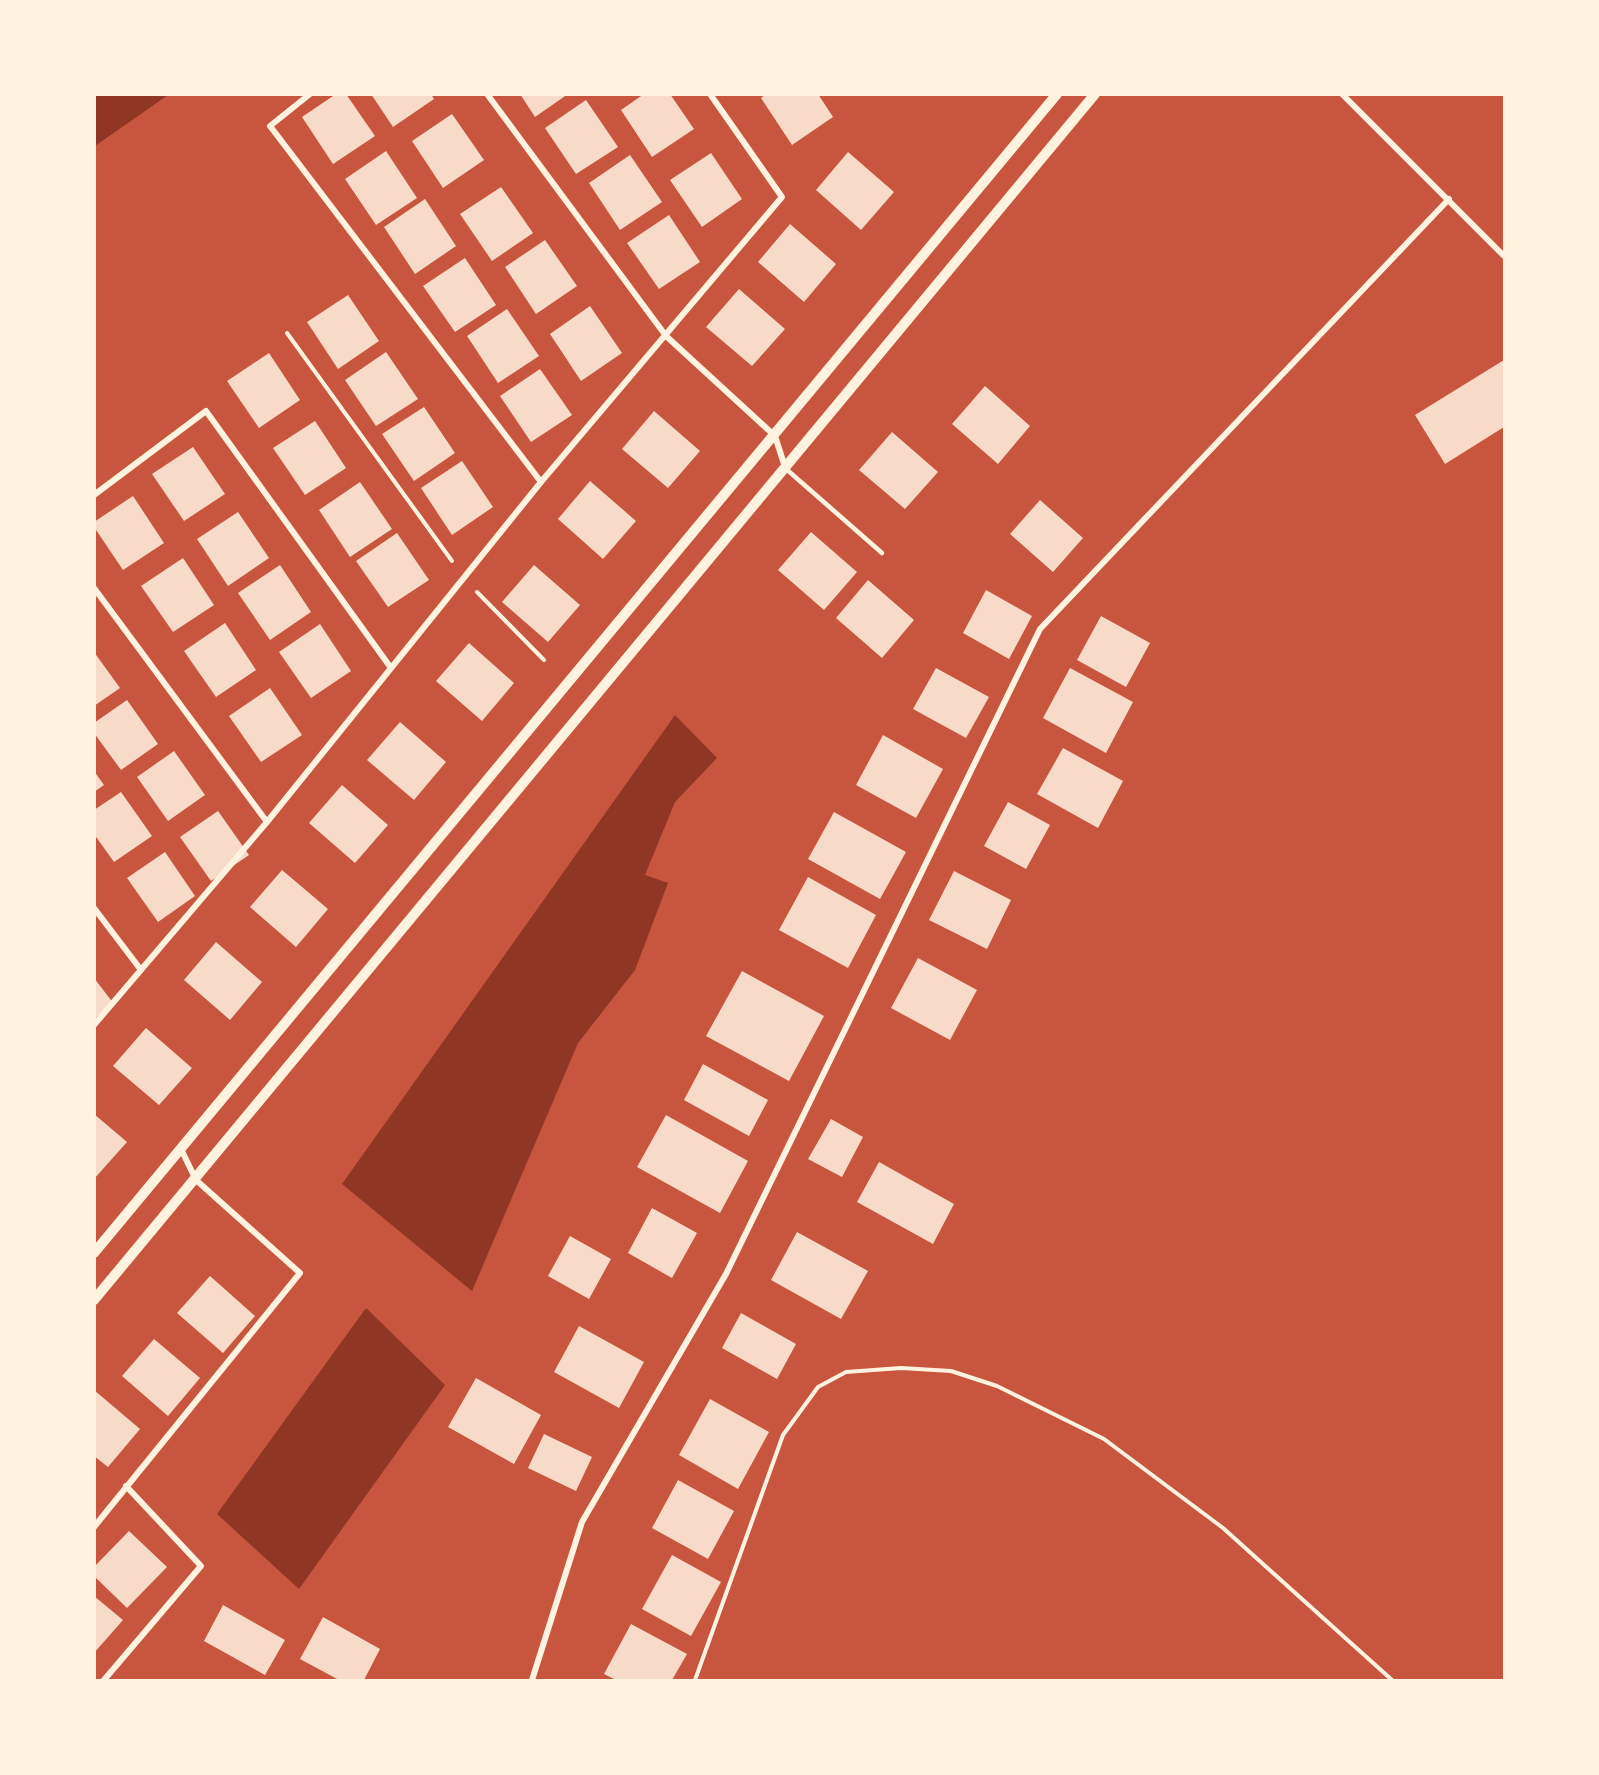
<!DOCTYPE html>
<style>
body{margin:0}
#map{position:relative;width:1599px;height:1775px;overflow:hidden;background:#c8553d;font-family:"Golos Text",sans-serif}
canvas{display:block}
.frame{position:absolute;inset:0;border:96px solid #fff3e0;pointer-events:none}
</style>
<div id="map">
<canvas width="1599" height="1775"></canvas>
<div class="frame"></div>
</div>
<script>
const g = document.querySelector('canvas').getContext('2d');
g.lineJoin = 'round';
function fill(path, color) { g.fillStyle = color; g.fill(path, 'evenodd'); }
const toPath = rows => new Path2D(rows.map(r => 'M' + r).join(''));
function strokePath(path, color, width, dash) { g.strokeStyle = color; g.lineWidth = width; g.lineCap = dash ? 'butt' : 'round'; g.setLineDash(dash || []); g.stroke(path); }
const water = toPath([
 [95,94,168,94,168,95,95,146],
 [675,715,717,758,675,802,645,875,668,883,635,970,578,1043,472,1291,342,1184],
 [366,1308,445,1385,299,1589,217,1514]
]);
const building = toPath([
 [336,94,346,94,375,136,333,164,302,117],
 [371,94,431,94,434,99,393,127],
 [520,94,568,94,535,117],
 [644,94,670,94,694,129,652,157,621,110],
 [766,94,818,94,833,117,792,145,761,98],
 [586,100,618,147,576,174,545,128],
 [452,114,484,160,443,188,412,141],
 [386,151,417,198,376,225,345,179],
 [848,152,894,192,861,230,816,190],
 [711,153,742,199,702,227,670,180],
 [630,155,662,202,620,230,589,183],
 [501,187,533,233,492,261,460,214],
 [425,199,456,246,415,274,384,227],
 [669,215,700,262,659,289,627,243],
 [790,224,836,264,804,302,758,262],
 [545,240,577,286,536,314,505,267],
 [465,258,496,305,455,332,423,286],
 [739,289,785,329,752,366,706,327],
 [348,295,379,341,338,369,307,322],
 [590,306,622,353,581,381,550,334],
 [507,309,539,356,498,383,467,336],
 [386,352,418,399,376,426,345,380],
 [269,353,300,400,259,428,227,381],
 [1504,360,1504,427,1445,464,1415,415],
 [540,369,572,415,531,442,500,396],
 [985,386,1030,426,998,464,952,424],
 [424,407,455,453,414,481,382,434],
 [654,411,700,451,668,488,622,449],
 [315,421,346,468,305,495,273,448],
 [892,432,938,472,905,509,859,470],
 [193,447,225,494,184,521,152,474],
 [462,461,493,507,452,535,421,488],
 [590,481,636,521,603,559,558,519],
 [360,482,392,529,350,557,319,510],
 [133,496,164,543,123,570,94,527,94,522],
 [1040,500,1083,538,1053,572,1010,534],
 [238,512,269,558,228,586,197,539],
 [811,532,857,572,824,610,778,570],
 [397,533,429,580,388,607,356,561],
 [183,558,214,605,173,632,141,586],
 [280,565,311,612,270,640,238,593],
 [534,565,580,605,548,642,502,602],
 [868,580,914,620,882,658,836,618],
 [986,590,1032,616,1009,659,963,633],
 [1101,616,1150,643,1126,687,1077,660],
 [225,623,256,670,216,697,184,651],
 [320,624,351,671,311,698,279,652],
 [469,643,514,683,482,721,436,681],
 [94,652,120,688,94,706],
 [936,668,989,697,966,738,913,709],
 [1070,668,1133,702,1106,753,1043,718],
 [270,688,302,735,261,762,229,716],
 [127,700,158,744,121,770,94,733,94,723],
 [400,722,446,762,414,800,367,760],
 [883,735,943,769,916,818,856,785],
 [1063,748,1123,781,1098,828,1037,794],
 [174,751,205,795,168,821,137,777],
 [94,771,104,785,94,792],
 [342,785,388,825,355,863,309,823],
 [121,792,152,836,114,862,94,834,94,810],
 [1008,802,1050,825,1026,869,984,846],
 [218,811,249,855,211,881,180,837],
 [834,812,906,852,880,899,808,859],
 [165,852,195,896,158,922,127,878],
 [282,870,328,909,296,947,250,907],
 [954,871,1011,900,987,949,929,920],
 [808,877,876,915,848,968,779,930],
 [216,942,262,982,230,1020,184,980],
 [918,958,977,990,950,1040,891,1008],
 [742,971,824,1016,789,1081,706,1036],
 [94,978,114,1004,94,1019],
 [146,1028,192,1068,159,1105,113,1066],
 [703,1064,768,1100,749,1136,684,1100],
 [94,1114,127,1142,94,1179],
 [666,1115,748,1161,720,1213,637,1167],
 [831,1119,863,1137,842,1177,808,1159],
 [879,1162,954,1204,933,1244,857,1202],
 [652,1208,697,1233,672,1278,628,1253],
 [797,1232,868,1271,841,1319,771,1280],
 [570,1236,611,1259,589,1299,548,1276],
 [210,1276,255,1316,223,1353,177,1313],
 [741,1313,796,1344,777,1379,722,1348],
 [579,1326,644,1362,619,1408,554,1372],
 [154,1339,200,1378,168,1416,122,1376],
 [476,1378,541,1415,514,1464,448,1427],
 [94,1390,140,1429,108,1467,94,1456],
 [710,1399,769,1432,738,1489,679,1455],
 [544,1434,592,1457,576,1491,528,1468],
 [678,1480,734,1511,708,1559,652,1528],
 [129,1531,167,1567,127,1608,94,1576,94,1567],
 [672,1555,721,1582,691,1636,642,1609],
 [94,1596,123,1620,94,1653],
 [223,1605,285,1640,265,1675,204,1641],
 [323,1617,380,1649,364,1680,339,1680,300,1659],
 [631,1624,687,1654,672,1680,616,1680,604,1674]
]);
const path = toPath([
 [287,333,452,561],
 [477,592,544,660],
 [695,1680,783,1435,818,1387,846,1372,901,1368,951,1371,997,1386,1104,1439,1223,1528,1392,1680]
]);
const service = toPath([
 [785,468,882,553]
]);
const minor = toPath([
 [310,94,270,126,541,482,782,197,710,94],
 [487,94,666,336,775,436,785,467],
 [1342,94,1504,256],
 [94,495,206,411,391,668],
 [94,588,267,822],
 [94,908,141,970],
 [94,1025,267,822,541,482],
 [94,1527,300,1273,196,1180,181,1149],
 [104,1680,201,1566,126,1486],
 [532,1680,582,1522,726,1274,1040,629,1449,199]
]);
const tertiary = toPath([
 [94,1253,1057,94],
 [94,1300,1095,94]
]);
fill(water, '#8f3625');
fill(building, '#f7dbc8');
strokePath(path, '#fff3e0', 4);
strokePath(service, '#fff3e0', 4.5);
strokePath(minor, '#fff3e0', 6);
strokePath(tertiary, '#fff3e0', 10);
</script>
